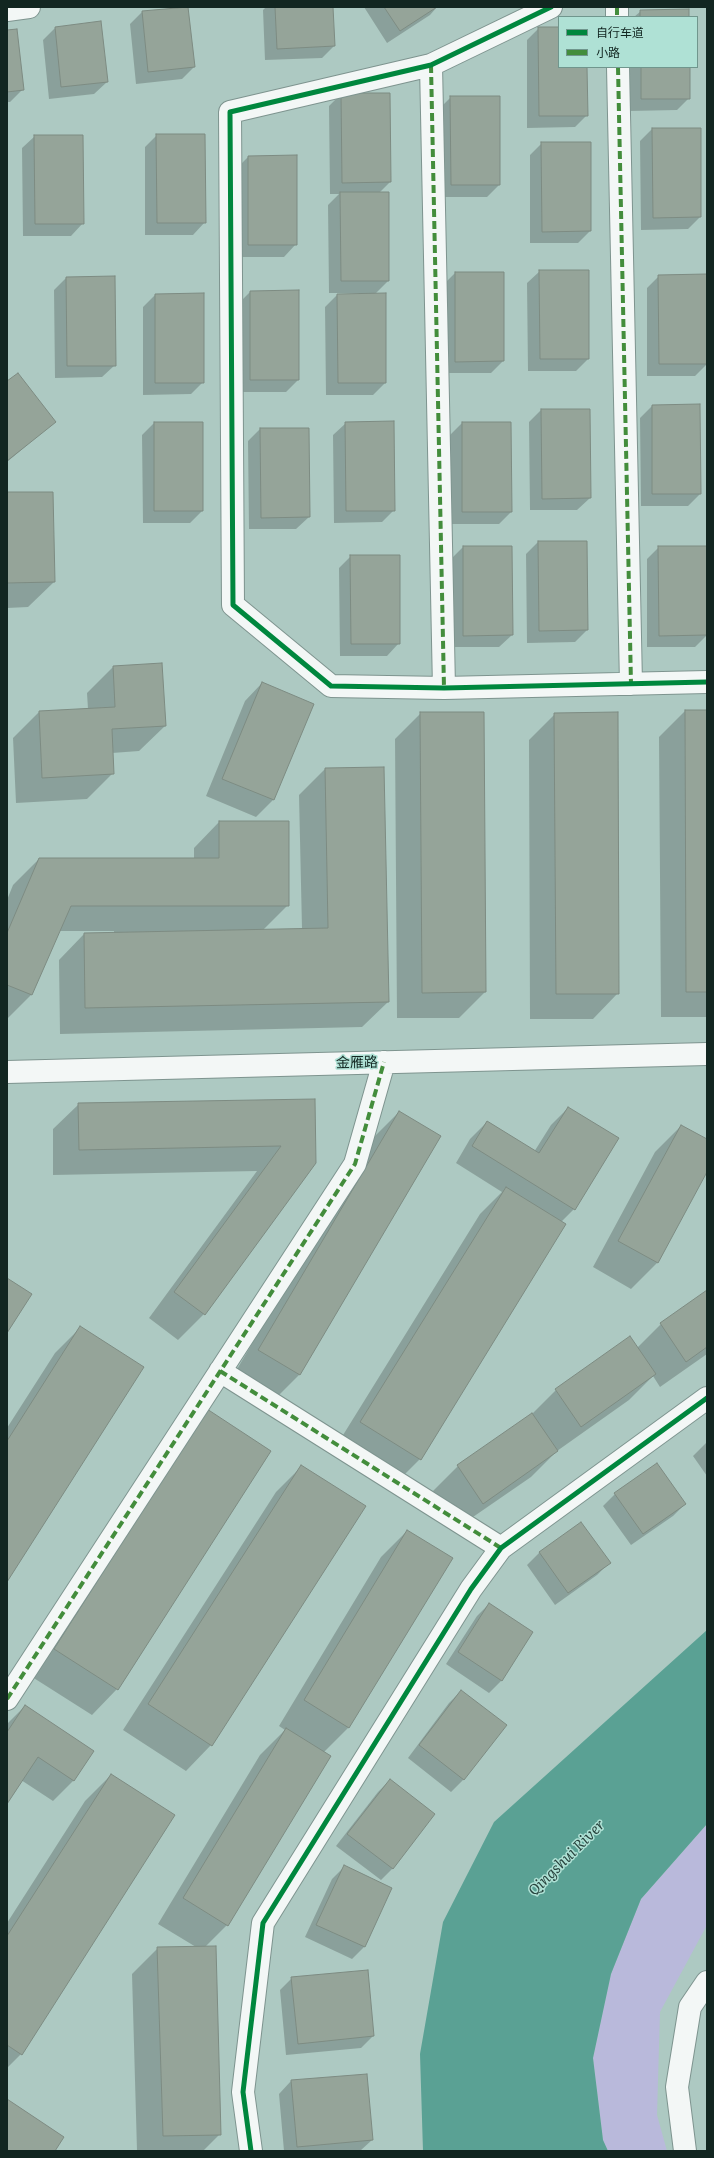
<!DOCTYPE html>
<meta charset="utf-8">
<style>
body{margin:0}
#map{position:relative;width:714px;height:2158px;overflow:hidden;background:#adc9c2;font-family:Literata,"Noto Sans SC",serif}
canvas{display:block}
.frame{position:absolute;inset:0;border:8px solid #122621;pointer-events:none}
.legend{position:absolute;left:558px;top:16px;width:140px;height:52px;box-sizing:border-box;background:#afe1d5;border:1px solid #70968d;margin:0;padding:5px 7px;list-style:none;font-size:12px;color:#122621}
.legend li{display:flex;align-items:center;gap:8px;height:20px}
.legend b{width:20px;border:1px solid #70968d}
</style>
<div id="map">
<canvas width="714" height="2158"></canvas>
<div class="frame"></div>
<ul class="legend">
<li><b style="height:5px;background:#00873e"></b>自行车道</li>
<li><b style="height:5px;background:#438d3c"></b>小路</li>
</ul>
</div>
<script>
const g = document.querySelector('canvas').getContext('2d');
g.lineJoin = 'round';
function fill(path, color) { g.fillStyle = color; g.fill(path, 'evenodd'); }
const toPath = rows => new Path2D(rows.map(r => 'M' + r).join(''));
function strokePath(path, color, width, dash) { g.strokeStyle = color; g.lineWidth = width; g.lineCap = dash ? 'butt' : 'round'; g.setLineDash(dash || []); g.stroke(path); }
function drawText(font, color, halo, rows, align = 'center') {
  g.font = font + ' Literata,"Noto Sans SC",serif'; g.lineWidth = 3; g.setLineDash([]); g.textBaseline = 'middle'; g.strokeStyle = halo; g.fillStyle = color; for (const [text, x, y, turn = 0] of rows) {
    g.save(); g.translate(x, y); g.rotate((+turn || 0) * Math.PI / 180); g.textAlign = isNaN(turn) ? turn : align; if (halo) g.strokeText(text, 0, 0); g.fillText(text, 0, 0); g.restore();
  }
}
const green = toPath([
 [707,1824,707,1925,660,2012,657,2115,667,2151,608,2151,603,2140,593,2058,611,1974,641,1899]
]);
const water = toPath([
 [707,1630,707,1824,641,1899,611,1974,593,2058,603,2140,608,2151,423,2151,420,2054,443,1922,494,1822]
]);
const shadow = toPath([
 [266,7,332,7,334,46,322,58,265,60,263,10],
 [364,7,437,7,430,15,387,43],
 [641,11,688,17,634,17],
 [142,12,194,67,182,79,136,84,130,24],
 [55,28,107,82,94,94,49,99,43,40],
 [539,28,559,28,559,67,586,67,587,115,575,127,527,128,527,40],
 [7,31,23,89,10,102,7,102],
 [629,67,689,67,689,98,677,110,629,111],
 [341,94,390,182,379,193,388,281,374,295,385,383,373,395,326,395,325,307,337,295,359,295,359,293,329,293,328,205,339,194,330,194,329,106],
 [451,97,499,185,487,197,439,197,439,109],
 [652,129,700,217,688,229,641,230,640,141],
 [157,135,205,222,193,235,145,235,145,147],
 [35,136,83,223,71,236,23,236,22,148],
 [542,143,590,231,578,243,530,243,530,155],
 [248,157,296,244,284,257,236,257,236,169],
 [540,271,588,359,576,371,528,371,527,283],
 [455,273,503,273,503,361,491,373,444,373,443,285],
 [659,276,707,364,695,376,647,376,647,288],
 [66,278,115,365,102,377,55,378,54,290],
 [250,292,298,380,286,392,238,392,238,304],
 [155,295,203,382,191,394,143,395,143,307],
 [7,382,54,422,7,462],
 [652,406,700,494,688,506,641,506,640,418],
 [541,410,590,498,577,510,530,510,529,422],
 [154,423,202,423,202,511,190,523,143,523,142,435],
 [346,423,394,510,382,522,334,523,333,435],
 [462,423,511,512,499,524,451,524,450,435],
 [260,429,309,517,296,529,249,529,248,441],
 [7,493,54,582,28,607,7,608],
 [538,542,587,630,575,642,527,643,526,554],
 [463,547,512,635,499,647,451,647,451,559],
 [659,547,706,547,707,635,695,647,647,647,647,559],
 [351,556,399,643,387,656,340,656,339,568],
 [113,667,165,726,139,751,112,753,113,773,87,799,16,803,13,738,39,712,88,709,87,693],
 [262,683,312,704,273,800,256,817,206,796,245,701],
 [685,711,707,711,707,1017,661,1017,659,737],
 [421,713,483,713,485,992,459,1018,397,1018,395,739],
 [555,714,618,993,593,1019,530,1019,529,740],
 [325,769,388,1002,362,1027,60,1034,59,960,84,934,114,933,114,931,59,931,31,995,7,1019,7,900,13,885,39,859,194,859,194,848,219,822,288,905,263,930,302,929,299,795],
 [314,1100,315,1162,204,1314,178,1340,149,1318,257,1171,53,1175,53,1129,79,1104],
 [568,1108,617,1139,574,1209,561,1222,420,1459,394,1485,335,1448,480,1214,502,1192,456,1163,470,1139,487,1122,534,1152,551,1125],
 [399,1112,299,1375,274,1400,233,1376,373,1138],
 [681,1126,707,1140,707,1169,657,1263,631,1289,593,1267,655,1152],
 [707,1292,707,1354,660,1387,653,1376,629,1400,557,1451,531,1477,457,1528,432,1492,458,1466,531,1415,556,1390,637,1348,661,1324],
 [80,1328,7,1581,7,1428,55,1353],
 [182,1436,117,1689,92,1715,29,1675],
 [707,1442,707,1476,693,1456],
 [302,1466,211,1745,186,1771,123,1730,276,1492],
 [615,1494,685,1504,673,1516,631,1545,603,1506],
 [581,1523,609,1563,597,1575,555,1605,527,1565,539,1553],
 [407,1531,349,1727,323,1753,227,1925,205,1947,220,2134,203,2151,137,2151,132,1974,158,1948,196,1947,158,1924,260,1755,285,1730,279,1726,381,1557],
 [489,1604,532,1633,501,1681,489,1693,446,1664,477,1616],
 [461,1691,505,1725,463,1780,451,1792,408,1758,449,1703],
 [25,1706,74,1780,53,1801,21,1780,7,1802,7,1724],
 [111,1775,21,2054,7,2068,7,1923,85,1801],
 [390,1780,393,1868,381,1880,336,1846,378,1792],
 [344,1867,391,1889,364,1947,352,1959,305,1937,332,1879],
 [292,1978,373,2036,361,2048,286,2055,280,1990],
 [366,2075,372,2140,360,2151,284,2151,279,2094,291,2081]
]);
const building = toPath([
 [188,7,195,67,148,72,142,11,188,7],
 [275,7,333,7,335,46,277,49,275,7],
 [384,7,437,7,400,31,384,7],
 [689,9,689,17,640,17,640,10,689,9],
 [101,21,108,82,61,87,55,27,101,21],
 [538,27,559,27,559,67,587,67,588,116,539,116,538,27],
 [17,29,24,90,7,92,7,30,17,29],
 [641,67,690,67,690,99,641,99,641,67],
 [341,93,390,93,391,182,342,183,341,93],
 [450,96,500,96,500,185,451,185,450,96],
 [652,128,701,128,701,217,653,218,652,128],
 [156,134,205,134,206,223,157,223,156,134],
 [34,135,83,135,84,224,35,224,34,135],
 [541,142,591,142,591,231,542,232,541,142],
 [297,155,297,245,248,245,248,156,297,155],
 [340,192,389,192,389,281,341,281,340,192],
 [539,270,589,270,589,359,540,359,539,270],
 [455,272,504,272,504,361,455,362,455,272],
 [707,274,707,364,659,364,658,275,707,274],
 [115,276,116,366,67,366,66,277,115,276],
 [299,290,299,380,250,380,250,291,299,290],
 [204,293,204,383,155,383,155,294,204,293],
 [386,293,386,383,338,383,337,294,386,293],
 [18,373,56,422,7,461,7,381,18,373],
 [700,404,701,494,652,494,652,405,700,404],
 [541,409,590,409,591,498,542,499,541,409],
 [394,421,395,511,346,511,345,422,394,421],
 [154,422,203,422,203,511,154,511,154,422],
 [462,422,511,422,512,512,462,512,462,422],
 [260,428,309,428,310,517,261,518,260,428],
 [7,492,53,492,55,582,7,583,7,492],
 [538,541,587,541,588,630,539,631,538,541],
 [463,546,512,546,513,635,463,636,463,546],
 [658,546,707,546,707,635,659,636,658,546],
 [350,555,400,555,400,644,351,644,350,555],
 [162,663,166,726,112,729,114,774,42,778,39,711,115,707,113,666,162,663],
 [262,682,314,704,274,800,222,779,262,682],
 [685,710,707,710,707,992,686,992,685,710],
 [420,712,484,712,486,992,422,993,420,712],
 [618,712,619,994,556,994,554,713,618,712],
 [384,767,389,1002,85,1008,84,933,328,928,325,768,384,767],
 [219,821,289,821,289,906,71,906,32,995,7,985,7,933,39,858,219,858,219,821],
 [315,1099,316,1163,205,1315,174,1292,281,1146,79,1150,78,1103,315,1099],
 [568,1107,619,1138,575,1210,472,1146,487,1121,539,1153,568,1107],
 [399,1111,441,1136,300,1375,258,1350,399,1111],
 [681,1125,707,1139,707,1172,658,1263,618,1241,681,1125],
 [506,1187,566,1224,421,1460,360,1422,506,1187],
 [7,1278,32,1294,7,1333,7,1278],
 [707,1290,707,1347,686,1362,660,1323,707,1290],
 [80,1326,144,1367,7,1582,7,1441,80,1326],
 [630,1336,656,1374,581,1427,555,1389,630,1336],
 [207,1409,271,1451,118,1690,54,1649,207,1409],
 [532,1413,558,1451,483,1504,457,1465,532,1413],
 [657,1463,686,1504,643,1534,614,1493,657,1463],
 [301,1465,366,1506,212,1746,148,1704,301,1465],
 [581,1522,611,1563,568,1593,539,1552,581,1522],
 [407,1530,453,1558,349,1728,304,1700,407,1530],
 [489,1603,533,1632,502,1681,458,1652,489,1603],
 [461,1690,507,1725,464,1780,419,1745,461,1690],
 [25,1705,94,1751,74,1781,38,1757,7,1804,7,1732,25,1705],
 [286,1728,331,1756,228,1926,183,1898,286,1728],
 [111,1774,175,1815,22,2055,7,2045,7,1936,111,1774],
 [390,1779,435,1814,393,1869,347,1834,390,1779],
 [344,1865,392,1888,365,1947,316,1925,344,1865],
 [216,1946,221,2135,163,2136,157,1947,216,1946],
 [368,1970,374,2036,298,2044,291,1977,368,1970],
 [367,2074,373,2140,297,2147,291,2080,367,2074],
 [7,2099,64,2137,55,2151,7,2151,7,2099]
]);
const minor = toPath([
 [551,7,431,65,230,112,233,605,331,686,444,688,707,682],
 [617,7,617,17],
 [7,10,29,7],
 [431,65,444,688],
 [618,67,631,684],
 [7,1072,707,1054],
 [220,1371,501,1548],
 [7,1699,355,1164,384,1062],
 [251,2151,243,2092,263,1923,471,1589,501,1548,707,1398],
 [685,2151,677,2087,690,2007,707,1982]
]);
const quiet = toPath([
 [617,7,617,17],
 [431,65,444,688],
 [618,67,631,684],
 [220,1371,501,1548],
 [7,1699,355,1164,384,1062]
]);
const cycleway = toPath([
 [551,7,431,65,230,112,233,605,331,686,444,688,707,682],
 [251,2151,243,2092,263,1923,471,1589,501,1548,707,1398]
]);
const streetNames = [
 ["金雁路",357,1063,-1]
];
const waterNames = [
 ["Qingshui River",567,1858,-45]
];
fill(green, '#b9b9db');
fill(water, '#5aa194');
fill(shadow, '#0003');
fill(building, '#95a499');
strokePath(building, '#7d8b82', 1);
strokePath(minor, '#7e948f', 24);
strokePath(minor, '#f3f7f6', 22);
strokePath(quiet, '#438d3c', 4, [8, 4]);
strokePath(cycleway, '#00873e', 5);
drawText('14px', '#122621', '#afe1d5', streetNames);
drawText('italic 15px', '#28443e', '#afe1d5', waterNames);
</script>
